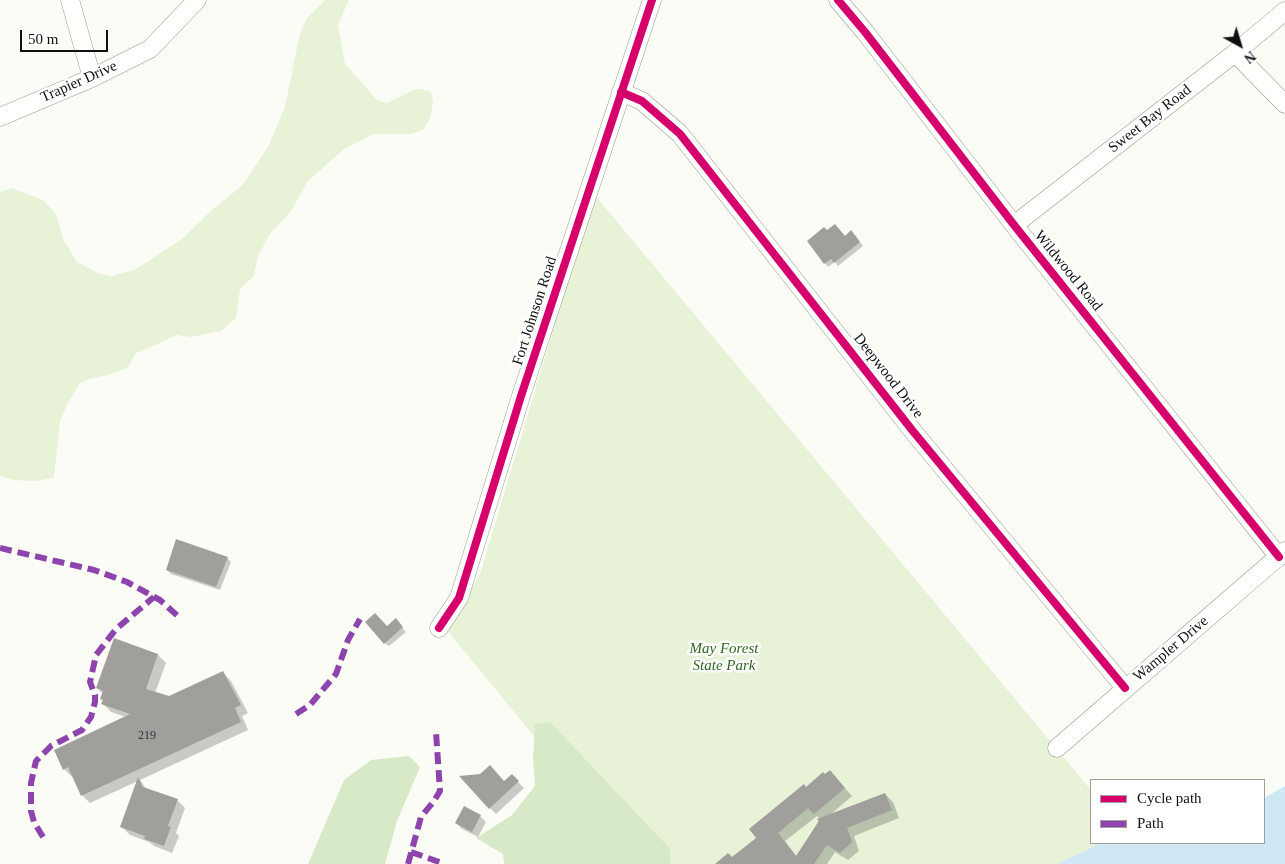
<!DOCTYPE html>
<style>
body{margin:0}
#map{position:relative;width:1285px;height:864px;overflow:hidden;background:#fcfcf7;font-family:"Times New Roman",serif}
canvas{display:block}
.legend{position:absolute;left:1090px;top:779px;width:175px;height:65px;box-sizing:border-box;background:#fff;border:1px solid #9f9f9f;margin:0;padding:6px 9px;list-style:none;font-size:15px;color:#101010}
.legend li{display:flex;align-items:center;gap:10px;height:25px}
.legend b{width:25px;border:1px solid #9f9f9f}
.north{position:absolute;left:1215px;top:20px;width:50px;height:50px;-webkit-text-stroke:4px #fff;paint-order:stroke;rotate:141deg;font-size:14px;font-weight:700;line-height:20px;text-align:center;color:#101010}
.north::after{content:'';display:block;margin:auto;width:18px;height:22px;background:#101010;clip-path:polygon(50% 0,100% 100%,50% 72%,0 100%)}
.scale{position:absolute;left:20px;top:30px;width:88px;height:22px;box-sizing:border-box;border:2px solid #101010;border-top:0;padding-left:6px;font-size:15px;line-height:18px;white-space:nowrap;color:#101010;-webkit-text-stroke:4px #fff;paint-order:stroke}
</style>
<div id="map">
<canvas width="1285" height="864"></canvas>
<ul class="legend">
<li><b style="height:6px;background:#d6006c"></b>Cycle path</li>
<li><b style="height:6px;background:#8e44ad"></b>Path</li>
</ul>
<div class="north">N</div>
<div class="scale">50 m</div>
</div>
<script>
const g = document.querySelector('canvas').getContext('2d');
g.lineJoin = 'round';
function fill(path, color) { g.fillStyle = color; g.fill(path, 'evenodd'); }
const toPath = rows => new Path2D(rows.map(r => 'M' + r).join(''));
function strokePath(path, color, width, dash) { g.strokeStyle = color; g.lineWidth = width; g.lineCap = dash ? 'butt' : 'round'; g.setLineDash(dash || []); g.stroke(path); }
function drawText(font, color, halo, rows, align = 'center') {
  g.font = font + ' "Times New Roman",serif'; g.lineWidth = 5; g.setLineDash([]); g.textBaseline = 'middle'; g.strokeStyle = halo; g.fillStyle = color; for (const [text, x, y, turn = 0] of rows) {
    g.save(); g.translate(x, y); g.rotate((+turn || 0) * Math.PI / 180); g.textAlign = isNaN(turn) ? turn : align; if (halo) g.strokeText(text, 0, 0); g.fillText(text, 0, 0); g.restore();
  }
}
const green = toPath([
 [325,0,349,0,338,24,345,64,377,100,387,103,413,90,422,89,431,92,433,103,430,118,424,129,412,134,373,134,343,150,307,182,292,210,270,234,258,256,254,276,240,289,236,318,221,331,191,337,176,335,145,350,136,353,127,368,112,374,89,379,79,384,67,405,60,421,54,478,34,481,14,480,0,476,0,192,11,188,43,200,56,214,63,239,77,262,100,274,111,276,134,270,150,260,182,239,213,209,243,185,269,145,285,107,300,33,307,18],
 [594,194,1091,790,1091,843,1246,843,1252,864,639,864,446,629,480,574]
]);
const forest = toPath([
 [550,722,670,849,670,864,504,864,503,854,476,838,512,815,535,786,533,758,535,724],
 [409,756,420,767,397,821,385,864,308,864,344,780,371,760]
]);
const water = toPath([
 [1285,786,1285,864,1057,864,1102,843,1264,843,1264,798]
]);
const shadow = toPath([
 [827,232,845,237,855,235,863,246,838,266,835,262,828,267,825,263],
 [227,558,231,562,220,590,171,574,167,570],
 [399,624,406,632,389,646,385,643],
 [115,640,158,655,166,663,155,693,169,698,223,673,231,681,248,713,242,716,248,730,140,780,147,790,177,800,185,808,176,833,179,836,172,853,154,846,149,842,130,835,122,827,138,781,90,803,82,795,73,776,72,777,64,769,126,717,111,712,103,704,104,701,101,699,103,694,97,688],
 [830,771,852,796,830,815,885,794,893,802,899,818,854,836,859,851,848,860,835,852,827,864,717,864,732,859,758,838,806,788],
 [817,816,820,819,797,857,785,841],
 [512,776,524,788,496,814,490,808,505,783],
 [480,816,486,822,478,837,462,829,456,823]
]);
const building = toPath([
 [835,224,845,236,851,230,860,242,834,263,831,259,824,264,807,241,824,227,827,230],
 [176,539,228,557,216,587,166,570],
 [375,613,387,626,396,618,403,627,384,644,365,622],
 [114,638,158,654,146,689,169,696,223,671,241,705,235,708,241,722,81,796,68,767,63,770,54,750,130,714,101,704,103,700,100,699,103,691,96,688],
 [490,765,504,781,512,774,519,781,489,809,459,776,480,774],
 [830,770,845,788,814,814,808,808,778,833,796,856,819,821,817,819,885,793,892,810,847,828,852,842,840,853,827,845,814,864,715,864,728,853,732,857,756,838,749,829,804,784,806,787,823,772,825,774],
 [138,777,143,787,178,799,168,826,171,827,164,846,144,839,145,836,120,827],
 [464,806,481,815,472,832,455,823]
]);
const minor = toPath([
 [70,0,92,78],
 [838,0,865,32,1014,225,1279,557],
 [1235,53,1285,104],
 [621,92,642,101,680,134,912,430,1125,688],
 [0,117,92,78,150,49,197,0],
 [1014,225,1235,53,1285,11],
 [439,628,459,598,521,396,652,0],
 [1057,748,1285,551]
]);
const quiet = toPath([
 [0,548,94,570,127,582,160,600,179,617],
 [296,714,310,705,336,674,348,640,360,619],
 [43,837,34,822,31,811,31,783,36,761,51,746,82,730,91,717,95,702,95,695,90,682,96,655,116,629,154,597],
 [411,852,445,864],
 [408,864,421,817,434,801,440,791,436,732]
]);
const cycleway = toPath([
 [838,0,865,32,1014,225,1279,557],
 [621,92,642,101,680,134,912,430,1125,688],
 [439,628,459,598,521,396,652,0]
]);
const numberNames = [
 ["219",147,736]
];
const streetNames = [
 ["Trapier Drive",79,82,-24],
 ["Sweet Bay Road",1150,119,-38],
 ["Wildwood Road",1068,271,51],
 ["Fort Johnson Road",535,311,-72],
 ["Deepwood Drive",888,376,52],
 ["Wampler Drive",1171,649,-40]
];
const parkNames = [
 ["May Forest",724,649],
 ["State Park",724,666]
];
fill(green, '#e7f2d7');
fill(forest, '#d7e9c6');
fill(water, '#cee8f6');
fill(shadow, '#0003');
fill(building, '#a09f9c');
strokePath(minor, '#969694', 19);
strokePath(minor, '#fffffe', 18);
strokePath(quiet, '#8e44ad', 6, [12, 6]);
strokePath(cycleway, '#d6006c', 8);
drawText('12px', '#343433', null, numberNames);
drawText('15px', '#101010', '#fff', streetNames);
drawText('italic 15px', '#306821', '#fff', parkNames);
</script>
